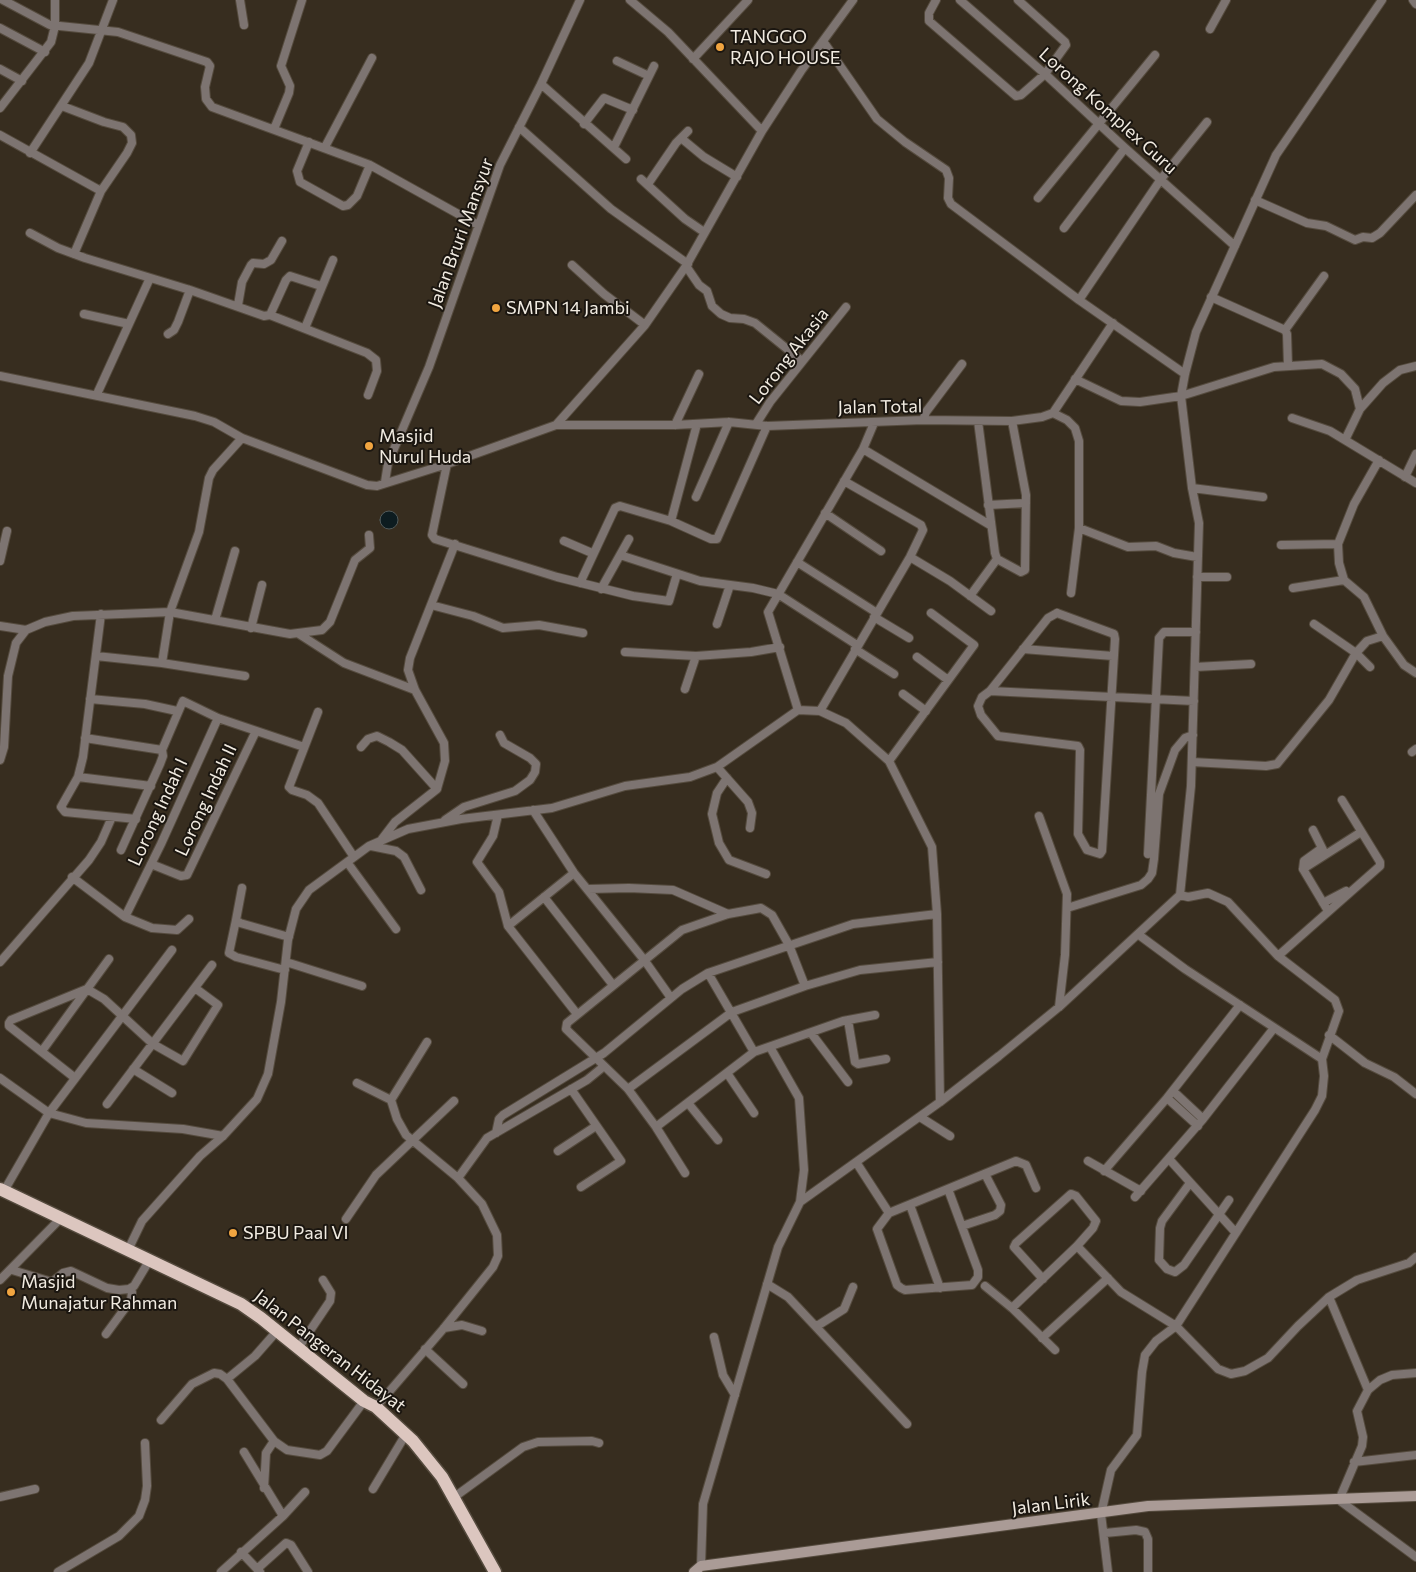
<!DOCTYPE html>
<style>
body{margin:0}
canvas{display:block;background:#372d1f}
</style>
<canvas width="1416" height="1572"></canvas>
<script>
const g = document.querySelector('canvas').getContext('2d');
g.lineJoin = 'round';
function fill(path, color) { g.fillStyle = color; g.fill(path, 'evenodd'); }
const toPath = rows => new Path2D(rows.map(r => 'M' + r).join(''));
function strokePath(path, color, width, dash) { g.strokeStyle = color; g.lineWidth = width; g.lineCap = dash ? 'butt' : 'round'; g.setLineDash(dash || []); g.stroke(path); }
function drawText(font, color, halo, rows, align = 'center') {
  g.font = font + ' Commissioner,sans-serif'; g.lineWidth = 4; g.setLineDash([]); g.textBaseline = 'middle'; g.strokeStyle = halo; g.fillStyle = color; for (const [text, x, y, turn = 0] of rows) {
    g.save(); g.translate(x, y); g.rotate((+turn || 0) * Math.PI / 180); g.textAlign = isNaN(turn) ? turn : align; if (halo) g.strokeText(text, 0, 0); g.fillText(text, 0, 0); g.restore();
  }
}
const water = toPath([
 '380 520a9 9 0 1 1 18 0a9 9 0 1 1-18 0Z'
]);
const minor = toPath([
 [3,0,50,25,118,32,207,62,210,66,205,87,206,99,212,107,370,165,478,225],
 [240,0,244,25],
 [630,0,668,32,762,131],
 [936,0,929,13,929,21,1016,96,1021,95,1045,74,1066,45,1065,42,1018,0],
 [960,0,1045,74,1125,148,1235,246],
 [1413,0,1416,4],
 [0,28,45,52],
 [1210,29,1226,0],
 [823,41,877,119,905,142,946,170,949,178,948,198,951,204,1079,300,1185,374],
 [693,59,748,0],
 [617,61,649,76],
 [0,69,22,81],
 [541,84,626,159],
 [62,106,104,122,123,127,131,135,132,143,127,153,101,191],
 [0,108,51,42,55,26,55,0],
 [584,124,604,98,633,110],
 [519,127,611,209,688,264],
 [274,129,289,93,290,86,281,66,302,0],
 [0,135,101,191,74,254],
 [681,138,704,157,737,177],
 [309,142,297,171,300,182,343,206,348,205,357,196,370,165],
 [325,147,372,58],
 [614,147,654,66],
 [30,153,89,63,113,0],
 [641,179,685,219,704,232],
 [648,184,676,143,688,131],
 [1038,198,1155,55],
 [1255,200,1307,223,1326,226,1355,240,1363,237,1372,238,1380,233,1416,195],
 [1064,228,1125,148],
 [30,233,58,248,85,258,190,290,264,316,270,315,286,280,290,276,321,286],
 [572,265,604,294,645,325],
 [686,266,699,285,707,291,712,306,721,314,730,318,744,319,755,323,802,361],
 [1211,297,1285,330,1287,334,1288,366],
 [1079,300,1161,179,1207,122],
 [238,305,242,282,251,265,253,263,264,264,271,260,282,241],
 [84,314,129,324],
 [270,315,367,353,376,360,377,371,368,395],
 [305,328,333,260],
 [1285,330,1324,276],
 [168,334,174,330,178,322,190,290],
 [0,376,195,416,214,422,242,438,367,485,377,486,447,464,556,425,645,325,686,266,762,131,801,71,853,0],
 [1075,379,1121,401,1140,402,1181,396,1274,367,1322,364,1341,374,1355,389,1360,409,1345,440],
 [97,394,150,278],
 [1360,409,1383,383,1400,370,1416,366],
 [1053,413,1067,420,1075,428,1079,441,1079,528,1071,593],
 [1292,418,1330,431,1416,483],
 [923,420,926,412,962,364],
 [978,421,995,553,997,559,1021,572,1025,570,1026,495,1012,421],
 [756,424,770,402,846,307],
 [556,425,675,425,729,422,767,426,923,420,1012,421,1042,417,1053,413,1113,323],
 [675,425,699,374],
 [863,449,990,525],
 [1379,460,1354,504,1338,544,1339,563,1344,580,1364,597,1383,636,1404,665,1416,673],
 [447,464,432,535,435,539,557,577,633,596,669,601,677,574],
 [1405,477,1416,454],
 [385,482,388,463,429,367,500,165,541,84,580,0],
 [1192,488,1263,497],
 [696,497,729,422],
 [988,505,1026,503],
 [825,513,881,551],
 [671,521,697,424],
 [1079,528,1128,547,1156,546,1174,553,1197,557],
 [564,541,592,553],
 [1281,545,1338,544],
 [620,555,700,581,753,588,778,594,857,645],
 [910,557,950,581,991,611],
 [0,561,7,531],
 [797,562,877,613],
 [1197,577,1227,577],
 [580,583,615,508,620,506,671,521,711,539,717,539,767,426],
 [1293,588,1344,580],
 [601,589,629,539],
 [970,596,997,559],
 [431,605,473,616,503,628,539,625,583,633],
 [1057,613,1114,634,1115,639,1102,851,1100,854,1087,850,1078,834,1080,750,1078,746,998,736,981,715,978,706,982,697,990,691,1048,618,1057,613],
 [101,614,83,757,78,777,61,807,65,812,136,819],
 [874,617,909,638],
 [215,620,235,551],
 [717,624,730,585],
 [1314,624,1356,653,1370,667],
 [0,626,26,630],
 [251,628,262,585],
 [299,634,344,663,415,690],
 [855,649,894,674],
 [1023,649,1113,656],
 [625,652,696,656,751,652,780,647],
 [96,656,162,663,245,676],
 [917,657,948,680],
 [162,663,170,612,290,634,322,630,330,622,355,560,370,548,369,535],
 [1195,667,1251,664],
 [685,689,696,656],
 [990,691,1194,701],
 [903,694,926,711],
 [90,699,145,704,177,711],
 [798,710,768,612,863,449,874,423],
 [820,711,910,557,923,530,921,525,844,481],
 [318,712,289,787,292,790,307,795,318,803,354,857],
 [85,738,162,750],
 [361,747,368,739,377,736,389,742,402,750,437,789],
 [1412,752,1416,749],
 [0,760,4,747,8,676,16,643,26,630,45,622,73,616,170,612,199,532,209,478,213,470,242,438],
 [889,761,974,645,931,613],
 [1192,762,1266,766,1277,764,1329,700,1356,653,1367,641,1383,636],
 [717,767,748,802,752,813,750,828],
 [78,777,151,786],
 [727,778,717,793,712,814,719,843,729,860,766,874],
 [533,810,574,873,645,961,671,998],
 [498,815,493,836,477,862,499,892,508,926,577,1014],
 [1039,816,1067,894,1065,955,1059,1007],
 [445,820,464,807,515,791,530,780,535,772,536,764,530,758,504,743,500,735],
 [1313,830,1323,850],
 [382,839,395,822,437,789,445,761,444,743,415,690,408,670,410,658,455,544],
 [371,846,396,851,404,857,421,890],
 [121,850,160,764,163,756,162,750,183,701,218,718,304,747],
 [1148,854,1159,638,1164,632,1196,632],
 [347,862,396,929],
 [151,864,181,876,187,875,256,731],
 [1303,869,1304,861,1322,848],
 [72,877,125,917,152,928,177,930,189,919],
 [242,888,236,920,240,923,289,937],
 [588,889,629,888,673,890,728,914],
 [1180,895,1188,897,1208,893,1228,902,1278,956,1335,1000,1339,1011,1322,1059],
 [544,897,613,985],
 [1323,903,1346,891],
 [1067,908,1141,885,1148,879,1152,873,1154,859,1159,794,1175,750,1185,738,1193,735],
 [1328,911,1303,869,1361,832],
 [125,917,161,844,218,718],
 [236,920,229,953,236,957,285,970],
 [508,926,574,873],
 [1278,956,1380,866,1380,862,1342,800],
 [0,962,89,860,101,842,112,817],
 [286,962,362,986],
 [708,973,754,1052],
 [87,989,104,999,153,1044,183,1061,218,1005,195,988],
 [848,1020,855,1062,858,1064,886,1059],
 [811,1033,848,1082],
 [1329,1035,1365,1063,1394,1077,1416,1094],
 [770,1047,799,1098,804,1170,800,1202],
 [42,1051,109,959],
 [133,1069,172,1093],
 [727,1073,754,1113],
 [0,1078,49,1113,86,1123,183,1129,223,1136],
 [75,1078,9,1026,9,1023,11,1020,87,989],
 [357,1083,391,1100,397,1119,406,1135,458,1178],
 [571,1089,621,1161,581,1187],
 [628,1089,732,1012,805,986,860,970,938,962],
 [1173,1091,1203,1119],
 [1167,1098,1198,1126],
 [391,1100,427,1042],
 [688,1103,718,1140],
 [107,1104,212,965],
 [920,1117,950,1136],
 [656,1127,754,1052,843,1021,875,1015],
 [496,1133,499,1119,503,1115,604,1053,682,989,708,973,853,924,937,914],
 [558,1151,596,1126],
 [1169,1159,1236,1233],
 [1088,1161,1141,1191],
 [856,1162,889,1213],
 [1104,1171,1167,1098,1240,1005],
 [685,1173,656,1127,628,1089,566,1029,567,1023,682,930,728,914,761,908,772,915,789,945,805,986],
 [1190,1183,1162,1221,1160,1228,1159,1260,1167,1269,1175,1272,1184,1265,1229,1200],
 [948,1189,978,1270,978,1277,972,1285,905,1290,901,1288,897,1285,877,1229,889,1213,1016,1161,1026,1165,1036,1188],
 [4,1191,49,1113,172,950],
 [1135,1197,1203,1119,1274,1028],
 [910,1205,940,1288],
 [346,1219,376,1175,454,1101],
 [962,1226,995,1215,1000,1211,1001,1205,985,1174],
 [128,1250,142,1221,200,1156,223,1136,257,1099,268,1074,281,1002,288,940,296,909,309,890,369,846,408,829,461,819,552,808,625,786,690,777,717,767,798,710,820,711,846,723,889,761,932,847,937,914,940,1102],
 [12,1270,52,1282,63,1273,71,1271,107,1288,119,1290,129,1289,134,1286,149,1261],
 [1043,1279,1014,1247,1016,1243,1071,1194,1076,1196,1096,1221,1093,1228,1077,1246],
 [0,1280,60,1219],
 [767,1284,788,1297,907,1424],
 [985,1286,1012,1308],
 [1329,1297,1368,1390],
 [817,1326,844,1309,853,1287],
 [444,1328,462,1325,482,1331],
 [106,1334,131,1300,132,1292,129,1289],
 [714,1337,723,1375,735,1395],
 [1042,1338,1108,1278],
 [299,1347,330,1301,331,1293,323,1280],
 [425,1349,463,1384],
 [1055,1350,1012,1308,1077,1246,1121,1292,1176,1326,1218,1369,1231,1374,1245,1371,1268,1358,1298,1326,1329,1297,1357,1280,1409,1263,1416,1257],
 [1416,1373,1392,1375,1380,1380,1368,1390,1357,1411,1363,1437,1362,1446,1339,1500,1416,1557],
 [227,1379,255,1356,277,1331],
 [376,1407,444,1328,493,1267,498,1256,497,1235,482,1204,458,1178,487,1138,587,1080,603,1067],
 [161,1420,192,1384,214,1373,220,1374,227,1379,274,1441,287,1450,320,1455,327,1451,364,1401],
 [244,1452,283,1516],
 [1354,1462,1416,1455],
 [264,1488,266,1453,274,1441],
 [373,1489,406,1434],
 [0,1497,35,1489],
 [453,1498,523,1447,538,1442,592,1441,599,1443],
 [1105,1533,1136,1530,1145,1532,1148,1539,1148,1572],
 [241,1552,260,1572],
 [701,1566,703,1504,778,1247,800,1202,940,1102,999,1056,1059,1007,1180,895,1191,786,1199,523,1192,488,1181,396,1185,374,1196,332,1276,155,1382,0],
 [257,1569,286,1543,291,1545,308,1572],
 [58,1572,119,1536,139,1516,145,1500,147,1486,145,1443],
 [221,1572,283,1516,305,1492],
 [1108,1572,1101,1514,1111,1470,1137,1435,1142,1372,1145,1355,1156,1341,1176,1326,1315,1110,1322,1096,1324,1076,1322,1059,1185,969,1139,935]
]);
const secondary = toPath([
 [694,1572,701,1566,1148,1506,1416,1496]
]);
const trunk = toPath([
 [0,1189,241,1304,261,1318,364,1401,376,1407,413,1441,442,1477,495,1572]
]);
const markers = [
 [720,47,5,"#f1a540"],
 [496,308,5,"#f1a540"],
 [369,446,5,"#f1a540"],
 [233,1233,5,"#f1a540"],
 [11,1292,5,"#f1a540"]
];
const poiNames = [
 ["TANGGO",730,37],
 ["RAJO HOUSE",730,58],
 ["SMPN 14 Jambi",506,308],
 ["Masjid",379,436],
 ["Nurul Huda",379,457],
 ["SPBU Paal VI",243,1233],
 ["Masjid",21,1282],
 ["Munajatur Rahman",21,1303]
];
const streetNames = [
 ["Lorong Komplex Guru",1108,111,42],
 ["Jalan Bruri Mansyur",461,233,-70],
 ["Lorong Akasia",789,356,-52],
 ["Jalan Total",880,407,-1],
 ["Lorong Indah II",206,800,-65],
 ["Lorong Indah I",158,812,-65],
 ["Jalan Pangeran Hidayat",330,1351,38],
 ["Jalan Lirik",1051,1504,-7]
];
fill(water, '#0d1c20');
strokePath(water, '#515a5a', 1);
strokePath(minor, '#554b3e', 10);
strokePath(secondary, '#554b3e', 12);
strokePath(trunk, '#554b3e', 15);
strokePath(minor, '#7d7471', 8);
strokePath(secondary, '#aa9b96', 10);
strokePath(trunk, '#dcc6bf', 12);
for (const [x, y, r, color] of markers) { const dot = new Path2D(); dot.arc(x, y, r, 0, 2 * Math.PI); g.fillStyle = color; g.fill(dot); strokePath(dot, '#1b1610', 2); }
drawText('18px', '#f1ebe1', '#1b1610', poiNames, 'left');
drawText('18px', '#f1ebe1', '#1b1610', streetNames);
</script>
